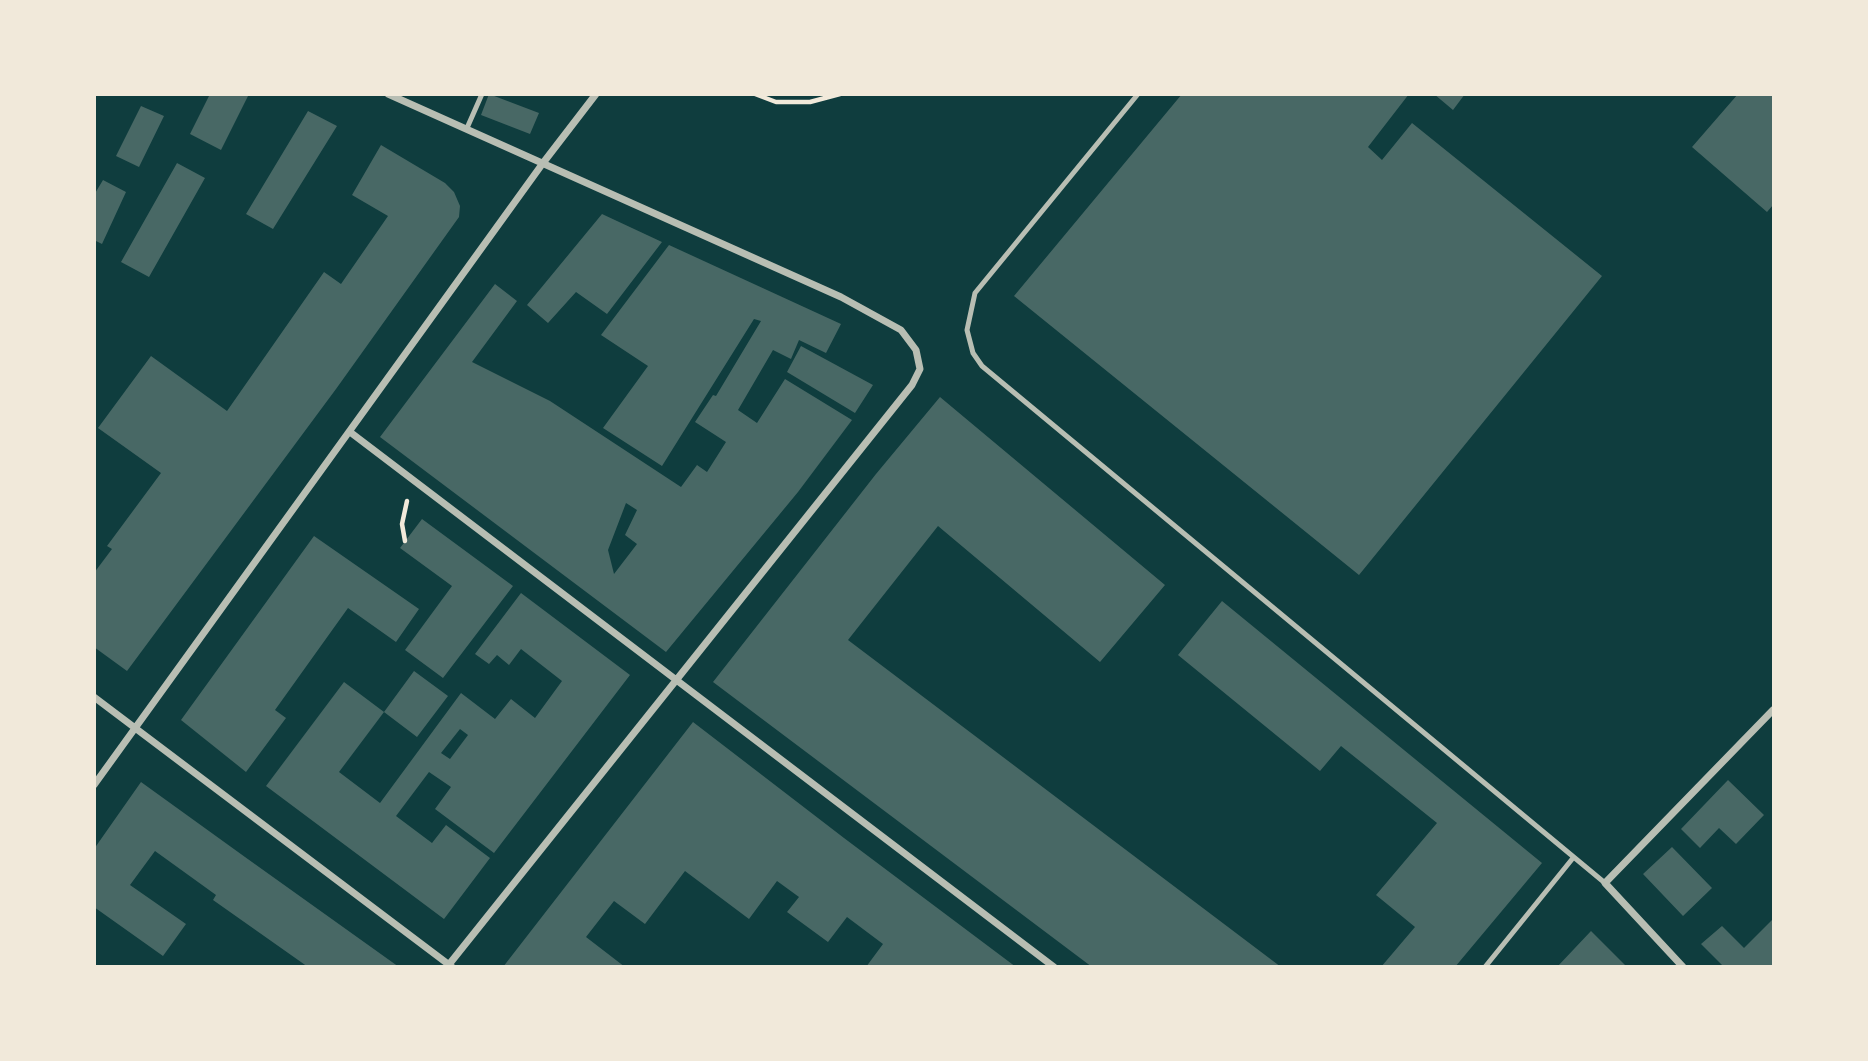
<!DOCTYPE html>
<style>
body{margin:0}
#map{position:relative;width:1868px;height:1061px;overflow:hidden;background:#0f3d3e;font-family:"Nunito Sans",sans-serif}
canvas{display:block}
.frame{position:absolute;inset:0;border:96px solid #f1e9da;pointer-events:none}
</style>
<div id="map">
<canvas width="1868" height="1061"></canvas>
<div class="frame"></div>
</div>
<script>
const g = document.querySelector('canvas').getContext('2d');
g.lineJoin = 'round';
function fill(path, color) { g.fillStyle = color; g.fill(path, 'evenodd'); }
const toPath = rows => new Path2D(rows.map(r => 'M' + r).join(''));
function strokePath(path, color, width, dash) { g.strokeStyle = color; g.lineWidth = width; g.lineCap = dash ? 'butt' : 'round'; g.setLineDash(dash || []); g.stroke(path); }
const building = toPath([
 [210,94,249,94,221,150,190,134],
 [489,94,539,113,530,134,481,115],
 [1182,94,1409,94,1368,147,1382,160,1412,123,1602,276,1359,575,1014,296],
 [1434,94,1465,94,1453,110],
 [1738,94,1773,94,1773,205,1767,212,1692,147],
 [141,106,164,116,139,167,116,156],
 [308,111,337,126,273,229,246,214],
 [381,145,445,183,454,192,460,206,459,217,336,389,127,671,94,647,94,573,112,549,107,546,161,473,98,428,151,356,227,411,324,272,341,284,388,216,352,195],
 [177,163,205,178,149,277,121,262],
 [103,180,126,192,102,244,94,240,94,195],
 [602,214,662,242,607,314,576,292,548,323,527,305],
 [669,245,841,324,826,353,799,340,791,359,773,350,738,410,757,423,785,379,852,420,798,492,666,652,380,437,495,284,517,301,472,362,550,401,681,487,697,465,707,472,726,442,695,422,713,395,716,396,761,321,754,319,662,466,603,428,648,366,601,335],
 [626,503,637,510,625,535,637,544,614,574,608,550],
 [801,346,873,385,855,413,787,372],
 [940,397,1165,585,1100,662,938,526,848,640,1281,967,1092,967,713,682,876,474],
 [422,519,513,586,443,678,405,650,452,586,400,548],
 [314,536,419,609,396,642,348,608,275,710,286,718,246,772,181,720],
 [521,593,630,675,494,853,435,809,451,787,429,772,396,816,432,843,446,825,490,858,444,919,266,786,344,682,384,712,414,671,448,696,417,737,384,712,339,772,380,803,461,693,495,719,511,699,535,718,562,681,521,649,509,665,497,655,489,664,475,654],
 [460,729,468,735,450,759,441,753],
 [1222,601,1542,863,1455,967,1381,967,1415,927,1376,895,1437,823,1341,746,1320,771,1178,655],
 [693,722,844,838,1016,967,866,967,883,944,847,917,828,942,787,912,799,897,777,881,749,919,685,871,645,924,614,901,586,937,625,967,503,967],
 [1728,780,1764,815,1736,844,1719,828,1700,848,1681,829],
 [141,782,245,857,399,967,308,967,213,900,216,895,155,851,130,885,186,924,163,956,94,907,94,849],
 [1672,847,1712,888,1683,916,1643,874],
 [1773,919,1773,967,1724,967,1701,944,1722,926,1744,948],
 [1591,931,1627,967,1557,967]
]);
const path = toPath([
 [755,94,776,102,810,102,840,94],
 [405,541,402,524,407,501]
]);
const service = toPath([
 [1138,94,975,293,967,330,973,353,982,366,1605,883],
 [467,128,482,94],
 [1485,967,1573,858]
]);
const minor = toPath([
 [388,94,841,297,901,330,916,350,920,369,912,385,447,967],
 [350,432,1054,967],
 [94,697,452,967],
 [94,785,543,163,596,94],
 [1683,967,1605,883,1773,710]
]);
fill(building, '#486865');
strokePath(path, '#f1e9da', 4.5);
strokePath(service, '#b8beb3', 5);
strokePath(minor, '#b8beb3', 7);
</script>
